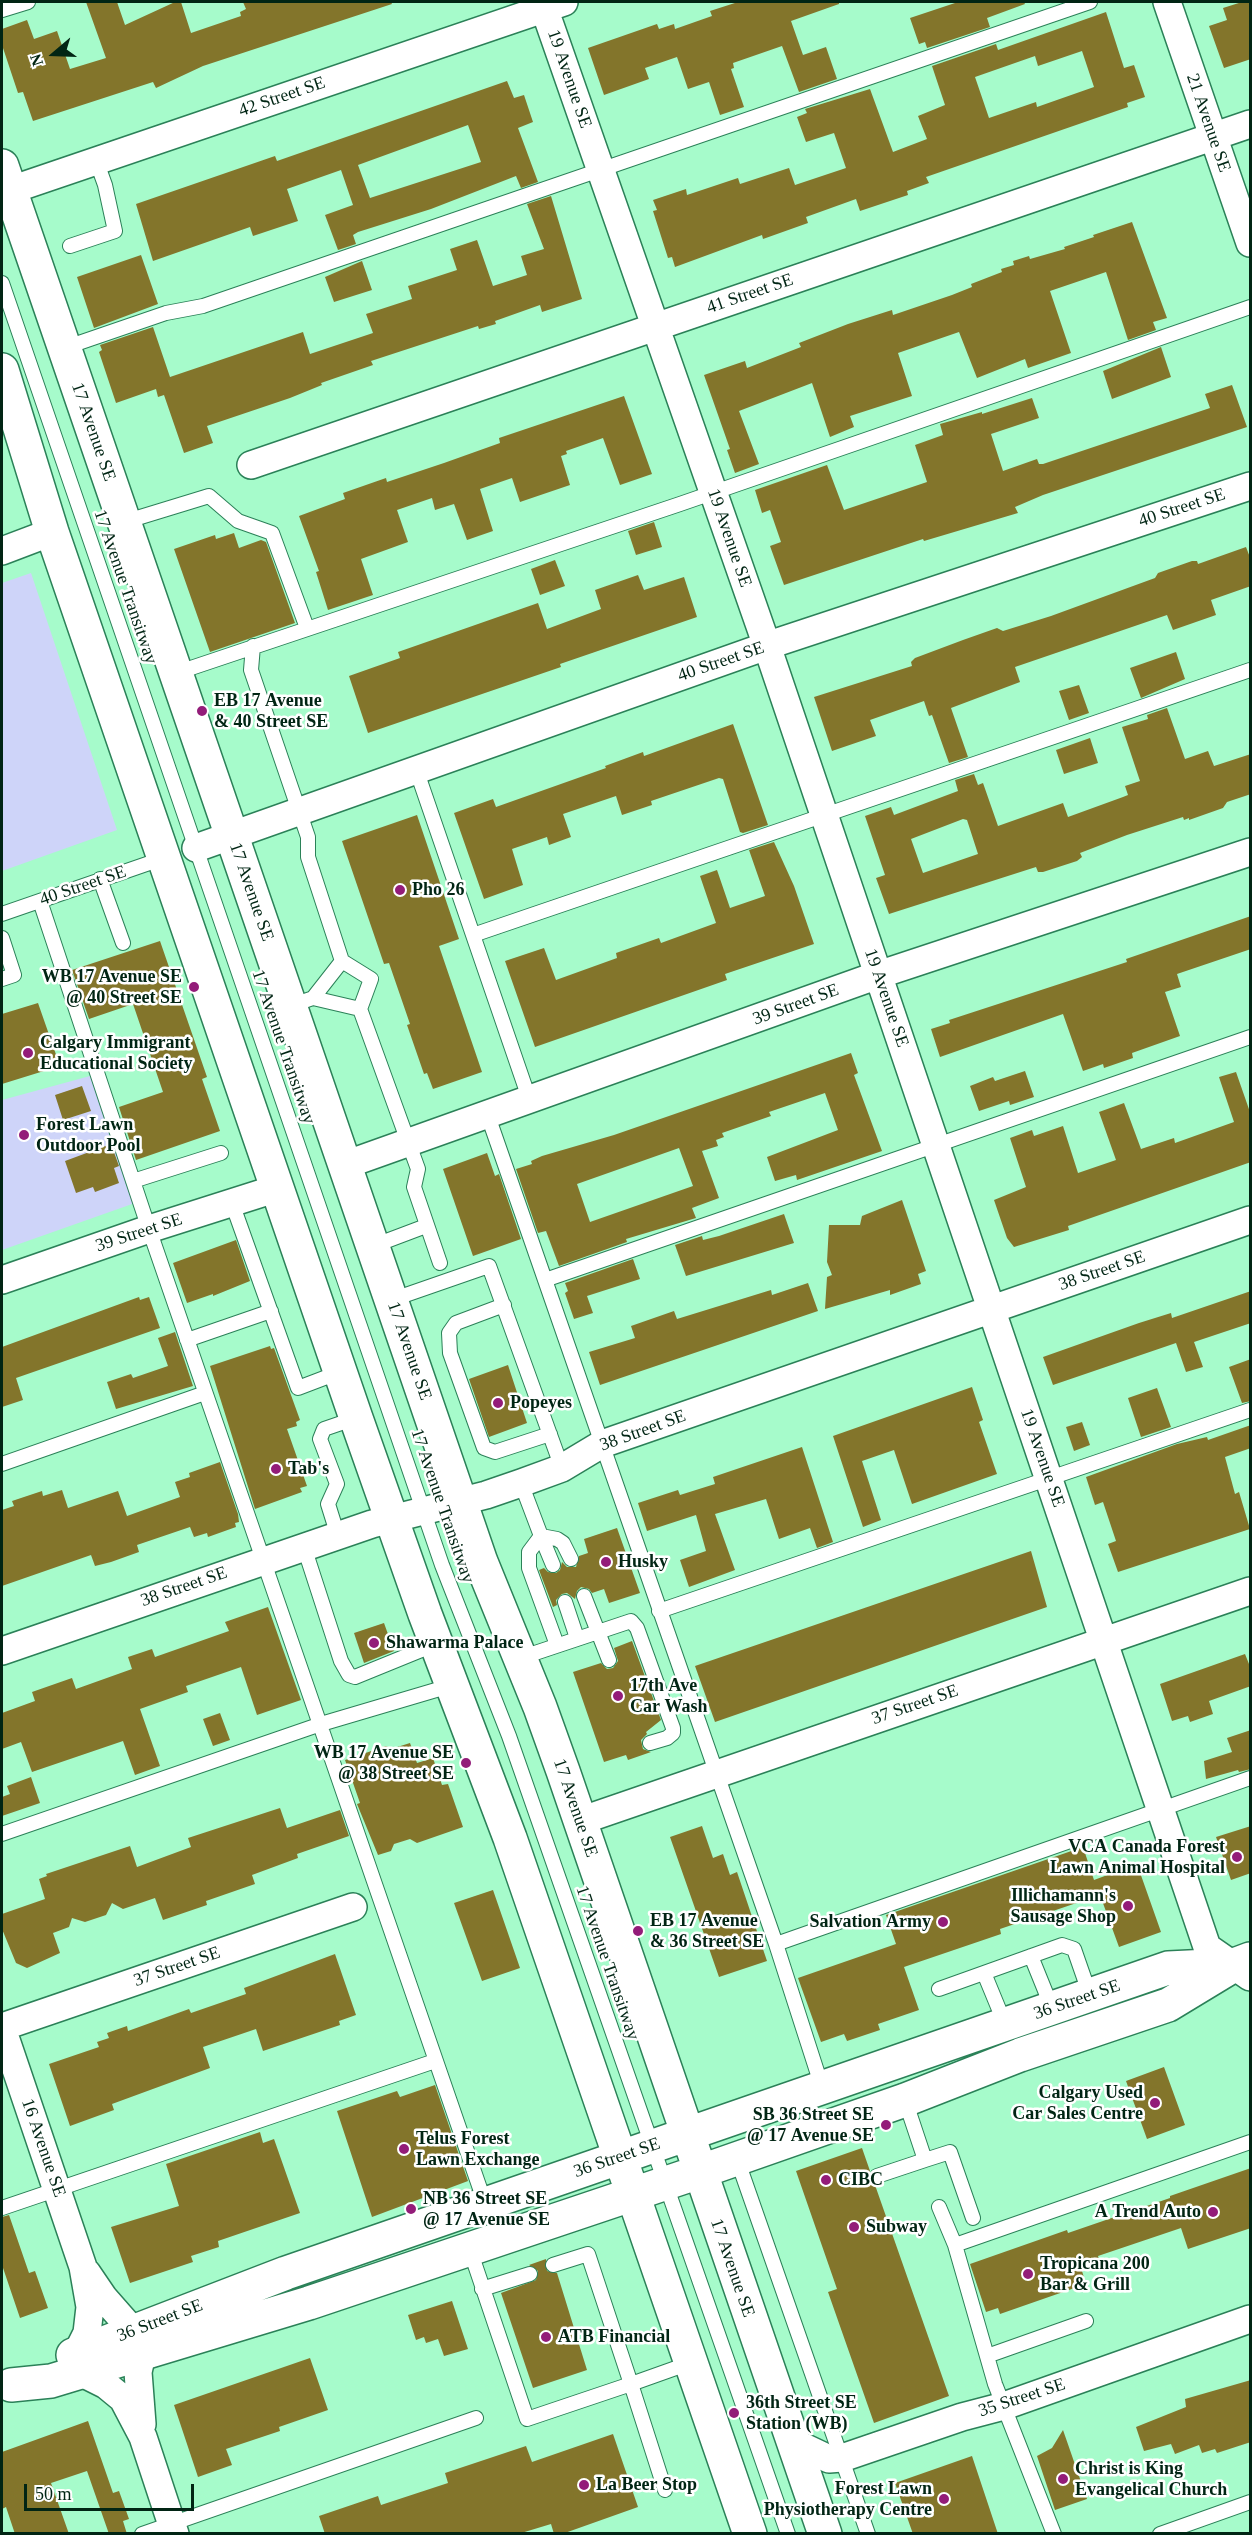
<!DOCTYPE html>
<style>
body{margin:0}
#map{position:relative;width:1252px;height:2535px;overflow:hidden;background:#a6fbcb;font-family:"Times New Roman",serif}
canvas{display:block}
.frame{position:absolute;inset:0;border:3px solid #012514;pointer-events:none}
.north{position:absolute;left:24px;top:24px;width:60px;height:60px;-webkit-text-stroke:4px #fff;paint-order:stroke;rotate:251deg;font-size:16px;font-weight:700;line-height:24px;text-align:center;color:#012514}
.north::after{content:'';display:block;margin:auto;width:21px;height:27px;background:#012514;clip-path:polygon(50% 0,100% 100%,50% 72%,0 100%)}
.scale{position:absolute;left:24px;top:2484px;width:170px;height:27px;box-sizing:border-box;border:3px solid #012514;border-top:0;padding-left:8px;font-size:18px;line-height:21px;white-space:nowrap;color:#012514;-webkit-text-stroke:4px #fff;paint-order:stroke}
</style>
<div id="map">
<canvas width="1252" height="2535"></canvas>
<div class="frame"></div>
<div class="north">N</div>
<div class="scale">50 m</div>
</div>
<script>
const g = document.querySelector('canvas').getContext('2d');
g.lineJoin = 'round';
function fill(path, color) { g.fillStyle = color; g.fill(path, 'evenodd'); }
const toPath = rows => new Path2D(rows.map(r => 'M' + r).join(''));
function strokePath(path, color, width, dash) { g.strokeStyle = color; g.lineWidth = width; g.lineCap = dash ? 'butt' : 'round'; g.setLineDash(dash || []); g.stroke(path); }
function drawText(font, color, halo, rows, align = 'center') {
  g.font = font + ' "Times New Roman",serif'; g.lineWidth = 5; g.setLineDash([]); g.textBaseline = 'middle'; g.strokeStyle = halo; g.fillStyle = color; for (const [text, x, y, turn = 0] of rows) {
    g.save(); g.translate(x, y); g.rotate((+turn || 0) * Math.PI / 180); g.textAlign = isNaN(turn) ? turn : align; if (halo) g.strokeText(text, 0, 0); g.fillText(text, 0, 0); g.restore();
  }
}
const green = toPath([
 [31,573,117,830,2,871,2,583],
 [90,1076,135,1203,2,1250,2,1100]
]);
const building = toPath([
 [86,2,117,2,125,25,175,2,181,2,191,33,241,16,240,12,246,9,243,2,391,2,392,4,203,66,156,88,153,82,33,121,23,92,18,93,2,45,2,29,27,20,34,39,57,31,70,69,106,58],
 [738,2,839,2,839,4,791,21,803,55,826,47,837,79,799,92,782,46,733,63,734,68,731,69,744,107,720,115,709,82,688,89,677,57,645,68,649,79,604,95,588,48,657,24,659,29,674,24,675,29,712,16,710,11],
 [958,2,1024,2,1025,4,987,18,990,27,927,48,925,42,919,44,910,18],
 [1242,2,1251,2,1251,59,1224,68,1209,26,1227,20,1223,8],
 [1106,12,1124,68,1134,65,1145,97,1127,103,1128,107,926,177,929,183,907,191,908,195,860,211,856,199,806,217,808,223,763,239,762,235,675,267,672,257,668,258,653,211,657,210,653,200,686,189,687,195,738,178,740,184,789,168,795,185,846,168,834,133,806,142,797,117,807,113,805,109,870,89,893,152,927,139,918,116,945,105,932,66,996,44,998,50],
 [1082,51,1094,87,1037,107,1036,102,989,118,975,77,1035,56,1038,66],
 [507,81,514,98,524,95,533,122,518,128,538,182,521,188,516,176,431,209,358,232,353,235,356,244,338,250,325,215,353,205,341,170,287,189,298,221,253,236,250,227,153,261,136,204,275,156,277,161],
 [468,125,481,162,370,198,358,165],
 [551,196,582,299,542,312,540,305,495,321,496,324,479,329,478,326,371,361,373,365,321,383,322,385,290,398,207,426,213,443,184,453,164,395,158,397,156,389,116,403,99,352,102,350,100,345,153,327,170,377,303,332,310,354,373,333,366,314,412,299,408,286,457,270,450,249,477,240,493,286,527,275,521,256,544,249,527,204],
 [1132,222,1167,318,1153,322,1156,330,1128,340,1106,272,1050,291,1071,353,1028,368,1025,359,977,378,959,332,898,353,912,396,850,416,854,427,830,437,812,383,739,411,759,464,735,473,727,450,730,449,704,375,745,361,747,368,801,347,799,343,848,324,892,310,893,315,952,295,972,287,971,284,1002,272,1001,269,1014,265,1013,261,1029,256,1030,259,1065,249,1064,247,1094,237,1093,235],
 [141,255,158,304,94,328,77,277],
 [362,261,372,290,334,302,325,277],
 [1161,347,1171,377,1112,399,1103,371],
 [1232,385,1247,427,1043,495,1015,507,1018,513,924,541,923,539,784,585,770,546,781,542,770,510,762,513,755,490,827,465,844,510,927,482,915,445,943,435,940,424,982,412,982,414,1032,398,1039,418,991,434,1003,471,1037,459,1039,464,1043,464,1210,408,1205,394],
 [624,396,652,474,620,485,603,438,566,451,567,454,561,456,570,485,520,502,512,478,480,489,493,531,467,540,454,504,435,510,432,498,397,510,408,542,361,559,373,595,328,610,316,572,319,571,299,516,345,499,343,493,386,478,387,482,444,463,500,443,499,438],
 [654,522,662,547,636,555,628,531],
 [234,533,239,548,261,540,266,542,295,623,210,652,174,549,215,535,216,539],
 [1246,547,1251,560,1251,586,1211,600,1216,615,1173,630,1167,615,1015,667,1020,682,951,708,968,757,949,763,932,715,929,716,924,701,870,720,876,736,832,751,814,697,912,666,911,662,915,658,963,640,997,628,1003,631,1051,616,1155,578,1158,573,1192,561,1197,561,1198,564],
 [555,560,565,586,540,595,531,569],
 [638,575,644,590,684,577,697,617,560,664,561,667,368,733,349,676,400,658,398,652,538,603,547,629,601,609,595,590],
 [1176,652,1185,679,1141,698,1130,668],
 [1079,685,1089,713,1069,720,1059,691],
 [1167,708,1185,759,1208,751,1214,766,1251,754,1251,794,1227,802,1223,808,1189,820,1189,818,1184,820,1183,817,1127,835,1080,853,1082,857,1077,861,1043,872,1038,872,1036,867,889,914,876,878,885,875,865,816,891,807,894,815,958,791,955,780,974,774,978,785,983,783,998,826,1063,803,1068,817,1123,797,1128,795,1125,786,1140,781,1122,727,1148,719,1147,715],
 [963,819,967,820,978,854,923,873,911,839],
 [733,724,768,825,743,833,740,832,723,779,719,778,651,801,652,805,622,815,616,796,563,814,571,837,549,845,547,837,512,849,523,885,484,899,454,813,493,799,496,807,606,768,605,766,643,752,644,756],
 [1090,738,1098,763,1064,774,1056,750],
 [417,815,459,939,439,946,482,1072,433,1089,427,1073,424,1074,407,1025,410,1024,389,963,384,964,342,841],
 [774,842,794,886,814,944,725,974,727,980,535,1047,505,961,544,948,556,980,617,958,616,953,659,938,661,943,716,923,700,876,717,870,730,908,765,896,749,850],
 [1251,916,1251,949,1177,974,1181,987,1165,992,1180,1036,1132,1053,1133,1058,1104,1068,1103,1064,1083,1071,1063,1014,940,1057,931,1029,950,1023,949,1020,1127,962,1126,959],
 [160,941,207,1077,202,1079,220,1131,136,1160,119,1107,163,1092,133,1004,89,1019,72,970],
 [38,1003,60,1066,2,1084,2,1014],
 [851,1053,858,1073,854,1075,882,1151,797,1180,796,1175,775,1181,767,1157,838,1130,825,1093,769,1112,771,1116,722,1133,724,1137,716,1140,718,1146,702,1151,719,1198,692,1208,696,1218,626,1239,627,1242,559,1266,546,1231,538,1233,516,1169,532,1164,531,1161,542,1156,614,1135],
 [679,1148,693,1186,590,1222,577,1184],
 [1025,1071,1034,1097,1010,1105,1009,1101,979,1111,970,1086,993,1077,995,1081],
 [1236,1072,1251,1115,1251,1162,1068,1226,1069,1230,1014,1247,1007,1238,994,1200,1026,1187,1010,1138,1032,1130,1034,1136,1063,1126,1078,1173,1116,1160,1099,1112,1124,1103,1141,1149,1174,1138,1175,1143,1234,1122,1219,1077],
 [82,1086,91,1111,63,1120,55,1095],
 [111,1144,119,1166,114,1168,119,1183,95,1192,93,1187,76,1193,65,1161],
 [487,1153,495,1176,499,1174,521,1239,473,1256,443,1169],
 [902,1200,926,1271,918,1274,921,1284,890,1295,890,1290,825,1309,827,1277,832,1275,827,1262,829,1225,860,1225,862,1216],
 [784,1214,794,1243,686,1276,675,1245,702,1236,703,1240,719,1236],
 [236,1240,250,1281,213,1296,213,1294,187,1303,173,1263],
 [633,1259,640,1279,587,1296,593,1313,574,1319,565,1293,568,1291,565,1283],
 [808,1283,818,1311,600,1385,589,1352,635,1338,631,1326,674,1311,677,1319,771,1290,772,1295],
 [1251,1291,1251,1323,1194,1342,1203,1367,1186,1372,1176,1343,1053,1385,1043,1357,1139,1323,1171,1313,1172,1318],
 [139,1297,140,1300,149,1297,160,1328,16,1378,23,1400,2,1407,2,1347],
 [175,1332,193,1386,116,1409,107,1382,131,1374,133,1378,168,1366,158,1338],
 [270,1346,271,1349,274,1348,300,1420,296,1422,297,1426,287,1429,307,1486,300,1488,302,1492,255,1509,210,1366],
 [1251,1359,1251,1401,1242,1403,1229,1367],
 [508,1365,527,1423,489,1437,469,1379],
 [972,1387,983,1420,979,1422,997,1474,912,1504,894,1450,862,1461,881,1520,863,1527,833,1436],
 [1157,1388,1171,1427,1141,1437,1128,1398],
 [1082,1422,1090,1445,1074,1451,1066,1427],
 [1251,1425,1251,1448,1225,1457,1235,1494,1239,1492,1250,1529,1118,1572,1108,1544,1116,1541,1103,1502,1095,1505,1086,1477,1177,1444,1207,1437,1208,1440],
 [802,1447,833,1542,817,1548,810,1528,779,1539,766,1499,715,1514,735,1570,689,1587,680,1560,706,1551,696,1515,647,1531,638,1503,678,1490,680,1495,715,1484,713,1477],
 [220,1462,238,1514,239,1522,235,1523,236,1527,208,1537,207,1533,194,1537,190,1527,137,1545,139,1552,111,1562,95,1566,91,1555,2,1586,2,1510,14,1506,12,1501,42,1491,43,1496,62,1490,68,1508,118,1491,127,1516,180,1497,175,1482,190,1477,189,1473],
 [617,1528,640,1593,609,1603,604,1589,592,1593,589,1589,581,1587,577,1591,575,1599,567,1593,562,1594,556,1600,557,1605,553,1607,539,1570,544,1568,548,1572,556,1573,560,1570,562,1562,567,1567,576,1567,579,1556,588,1553,584,1539],
 [1031,1551,1047,1607,715,1722,695,1666],
 [268,1607,301,1700,257,1715,241,1667,186,1686,188,1692,140,1709,160,1766,135,1775,123,1741,32,1772,21,1742,2,1749,2,1713,35,1701,32,1692,72,1678,76,1689,132,1669,128,1657,152,1649,155,1657,229,1631,225,1622],
 [384,1623,394,1651,364,1663,354,1633],
 [632,1641,661,1720,646,1732,647,1734,641,1740,643,1749,651,1752,628,1760,626,1755,604,1762,573,1672,601,1663,607,1669,613,1668,618,1661,614,1648],
 [1245,1654,1251,1669,1251,1686,1209,1701,1213,1714,1190,1722,1188,1716,1172,1721,1160,1684],
 [220,1713,230,1740,213,1746,203,1719],
 [1251,1730,1251,1769,1239,1772,1238,1770,1206,1779,1204,1761,1232,1752,1227,1738],
 [410,1743,417,1763,433,1758,442,1785,448,1784,463,1827,417,1843,410,1839,394,1844,391,1851,378,1855,357,1804,360,1803,345,1760,386,1746,391,1749],
 [31,1777,40,1803,2,1816,2,1797,10,1794,7,1786],
 [280,1808,287,1828,340,1810,349,1836,297,1854,298,1858,252,1875,255,1884,206,1901,207,1905,163,1920,155,1898,123,1909,112,1903,106,1915,85,1922,72,1918,69,1927,53,1933,60,1953,27,1968,16,1963,2,1929,2,1914,45,1899,39,1879,47,1876,46,1874,130,1846,137,1867,191,1847,188,1838],
 [702,1826,713,1858,723,1854,730,1875,737,1872,767,1961,719,1977,670,1837],
 [1251,1826,1251,1873,1231,1880,1216,1837],
 [1083,1847,1094,1880,1137,1864,1161,1932,1119,1947,1100,1895,1000,1929,1001,1934,904,1967,919,2010,878,2024,880,2030,847,2041,844,2034,821,2042,798,1978,896,1944,886,1915],
 [493,1890,520,1968,482,1981,454,1903],
 [335,1954,356,2015,339,2021,340,2025,263,2051,256,2029,203,2047,210,2068,112,2104,114,2110,70,2126,49,2064,99,2047,97,2042,109,2038,107,2033,127,2026,128,2031,189,2009,191,2013,246,1994,244,1988],
 [1164,2067,1185,2125,1147,2139,1126,2081],
 [435,2085,468,2181,372,2217,337,2111,397,2091,400,2097],
 [260,2132,263,2143,274,2139,300,2213,218,2241,219,2247,191,2256,193,2262,130,2283,111,2227,179,2206,166,2164],
 [862,2148,870,2171,869,2179,875,2185,949,2396,874,2423,828,2292,837,2289,796,2171],
 [1251,2168,1251,2228,1188,2249,1181,2228,1098,2256,1101,2266,1082,2271,1086,2284,1000,2314,998,2308,986,2312,970,2264,1067,2230,1068,2233,1170,2198,1170,2196],
 [9,2215,29,2273,35,2271,48,2308,20,2318,2,2265,2,2217],
 [546,2259,547,2271,557,2273,587,2370,533,2388,501,2293,536,2280,538,2271,529,2265],
 [452,2301,468,2349,444,2356,438,2339,426,2343,424,2337,416,2340,408,2315],
 [310,2358,328,2410,279,2427,280,2431,226,2449,232,2465,198,2477,174,2405],
 [1251,2380,1251,2442,1217,2453,1215,2449,1202,2453,1199,2445,1175,2454,1171,2444,1144,2451,1136,2427,1186,2407,1185,2399],
 [88,2421,113,2493,119,2491,129,2519,123,2521,127,2534,109,2534,87,2471,51,2483,69,2534,15,2534,6,2507,2,2509,2,2452],
 [1063,2430,1087,2499,1055,2510,1037,2456,1052,2448],
 [613,2434,638,2507,562,2534,554,2534,551,2524,518,2534,325,2534,319,2516,378,2496,381,2505,448,2483,445,2473,526,2446,532,2462],
 [972,2456,998,2534,913,2534,895,2483]
]);
const service = toPath([
 [2,10,28,2],
 [70,246,115,231,105,185,96,160],
 [2,283,442,1565,509,1736,788,2534],
 [64,348,166,313,203,306,1090,2],
 [124,522,209,496,238,521,272,533,307,628],
 [253,646,251,670,308,837,308,857,342,961,371,979,360,1009,418,1169,414,1187,440,1263],
 [176,673,680,504,1250,307],
 [416,769,530,1101],
 [100,879,123,943],
 [40,901,149,1229,485,2203],
 [2,914,164,858],
 [473,935,1250,670],
 [2,938,14,975,2,979],
 [313,998,342,961],
 [290,1006,313,998,360,1009],
 [488,1116,776,1944,822,2087],
 [133,1181,221,1153],
 [232,1203,298,1388,340,1372],
 [373,1246,426,1226],
 [545,1280,1250,1037],
 [391,1300,489,1266,562,1468],
 [504,1305,456,1323,449,1333,450,1353,484,1448,495,1452,550,1434],
 [187,1340,271,1311],
 [2,1464,205,1393],
 [521,1483,541,1536,529,1552,529,1568,557,1645],
 [338,1536,328,1504,337,1484,320,1439,324,1429,356,1418],
 [541,1536,557,1539,563,1543,571,1559],
 [541,1536,553,1565],
 [304,1547,341,1661,349,1675,355,1677,436,1644],
 [584,1596,609,1660],
 [565,1602,577,1638],
 [659,1611,1250,1410],
 [520,1658,631,1621,637,1628,673,1728,673,1733,667,1738,650,1743],
 [2,1834,321,1724,453,1685],
 [776,1944,1250,1778],
 [1031,1956,1052,2008],
 [984,1973,1005,2024],
 [939,1989,1062,1945,1074,1949,1090,1995],
 [737,2159,868,2534],
 [925,2160,950,2152,973,2218],
 [877,2176,925,2160,905,2100],
 [939,2207,955,2245,995,2384,1054,2534],
 [2,2208,435,2061],
 [955,2245,1250,2142],
 [470,2250,527,2419,631,2384,665,2490],
 [553,2265,588,2254,631,2384,690,2363],
 [482,2289,530,2274],
 [987,2356,1086,2321],
 [142,2534,476,2418],
 [1160,2534,1250,2502]
]);
const minor = toPath([
 [542,2,767,646,1207,1947,1250,1977],
 [1167,2,1250,243],
 [2,193,564,2],
 [251,465,1250,124],
 [2,551,52,532],
 [196,848,775,643,1250,486],
 [345,1165,878,975,1250,852],
 [2,1280,149,1229,278,1188],
 [2,1651,372,1524,486,1495,521,1483,562,1468,602,1444,1250,1220],
 [580,1821,1250,1591],
 [2,2027,353,1907],
 [2,2028,83,2267,90,2307,87,2333,77,2353],
 [87,2273,104,2298,133,2331],
 [80,2372,106,2385,123,2399,143,2437,175,2534],
 [142,2424,138,2372,142,2354],
 [793,2442,829,2459,842,2458,962,2417,1004,2406,1250,2319]
]);
const secondary = toPath([
 [2,166,481,1562,540,1707,563,1771,825,2534],
 [2,370,52,532,356,1418,425,1614,510,1838,750,2534],
 [73,2355,286,2273,1168,1968,1230,1965],
 [11,2385,51,2381,309,2303,699,2172,905,2100,1020,2055,1168,2005,1234,1965,1250,1959]
]);
const markers = [
 [202,711,6,"#931c79"],
 [400,890,6,"#931c79"],
 [194,987,6,"#931c79"],
 [28,1053,6,"#931c79"],
 [24,1135,6,"#931c79"],
 [498,1403,6,"#931c79"],
 [276,1469,6,"#931c79"],
 [606,1562,6,"#931c79"],
 [374,1643,6,"#931c79"],
 [618,1696,6,"#931c79"],
 [466,1763,6,"#931c79"],
 [1237,1857,6,"#931c79"],
 [1128,1906,6,"#931c79"],
 [943,1922,6,"#931c79"],
 [638,1931,6,"#931c79"],
 [1155,2103,6,"#931c79"],
 [886,2125,6,"#931c79"],
 [404,2149,6,"#931c79"],
 [826,2180,6,"#931c79"],
 [411,2209,6,"#931c79"],
 [1213,2212,6,"#931c79"],
 [854,2227,6,"#931c79"],
 [1028,2274,6,"#931c79"],
 [546,2337,6,"#931c79"],
 [734,2413,6,"#931c79"],
 [1063,2479,6,"#931c79"],
 [584,2485,6,"#931c79"],
 [944,2499,6,"#931c79"]
];
const streetNames = [
 ["19 Avenue SE",569,79,71],
 ["42 Street SE",282,97,-19],
 ["21 Avenue SE",1208,123,71],
 ["41 Street SE",750,294,-19],
 ["17 Avenue SE",93,432,71],
 ["40 Street SE",1182,508,-18],
 ["19 Avenue SE",729,538,71],
 ["17 Avenue Transitway",125,587,71],
 ["40 Street SE",721,662,-19],
 ["40 Street SE",83,886,-19],
 ["17 Avenue SE",251,892,71],
 ["19 Avenue SE",886,998,71],
 ["39 Street SE",796,1005,-20],
 ["17 Avenue Transitway",283,1047,71],
 ["39 Street SE",139,1233,-18],
 ["38 Street SE",1102,1271,-19],
 ["17 Avenue SE",409,1351,71],
 ["38 Street SE",643,1431,-20],
 ["19 Avenue SE",1042,1458,71],
 ["17 Avenue Transitway",442,1506,71],
 ["38 Street SE",184,1587,-19],
 ["37 Street SE",915,1705,-19],
 ["17 Avenue SE",575,1808,71],
 ["17 Avenue Transitway",607,1963,71],
 ["37 Street SE",177,1967,-19],
 ["36 Street SE",1077,2000,-19],
 ["16 Avenue SE",43,2148,71],
 ["36 Street SE",617,2158,-19],
 ["17 Avenue SE",732,2268,71],
 ["36 Street SE",160,2321,-21],
 ["35 Street SE",1022,2398,-18]
];
const poiNames = [
 ["EB 17 Avenue",214,701],
 ["& 40 Street SE",214,722],
 ["Pho 26",412,890],
 ["WB 17 Avenue SE",182,977,"right"],
 ["@ 40 Street SE",182,998,"right"],
 ["Calgary Immigrant",40,1043],
 ["Educational Society",40,1064],
 ["Forest Lawn",36,1125],
 ["Outdoor Pool",36,1146],
 ["Popeyes",510,1403],
 ["Tab's",288,1469],
 ["Husky",618,1562],
 ["Shawarma Palace",386,1643],
 ["17th Ave",630,1686],
 ["Car Wash",630,1707],
 ["WB 17 Avenue SE",454,1753,"right"],
 ["@ 38 Street SE",454,1774,"right"],
 ["VCA Canada Forest",1225,1847,"right"],
 ["Lawn Animal Hospital",1225,1868,"right"],
 ["Illichamann's",1116,1896,"right"],
 ["Sausage Shop",1116,1917,"right"],
 ["EB 17 Avenue",650,1921],
 ["& 36 Street SE",650,1942],
 ["Salvation Army",931,1922,"right"],
 ["Calgary Used",1143,2093,"right"],
 ["Car Sales Centre",1143,2114,"right"],
 ["SB 36 Street SE",874,2115,"right"],
 ["@ 17 Avenue SE",874,2136,"right"],
 ["Telus Forest",416,2139],
 ["Lawn Exchange",416,2160],
 ["CIBC",838,2180],
 ["NB 36 Street SE",423,2199],
 ["@ 17 Avenue SE",423,2220],
 ["A Trend Auto",1201,2212,"right"],
 ["Subway",866,2227],
 ["Tropicana 200",1040,2264],
 ["Bar & Grill",1040,2285],
 ["ATB Financial",558,2337],
 ["36th Street SE",746,2403],
 ["Station (WB)",746,2424],
 ["Christ is King",1075,2469],
 ["Evangelical Church",1075,2490],
 ["La Beer Stop",596,2485],
 ["Forest Lawn",932,2489,"right"],
 ["Physiotherapy Centre",932,2510,"right"]
];
fill(green, '#ced4f9');
fill(building, '#83752b');
strokePath(service, '#2b8158', 16);
strokePath(minor, '#2b8158', 30);
strokePath(secondary, '#2b8158', 36);
strokePath(service, '#fff', 14);
strokePath(minor, '#fff', 27);
strokePath(secondary, '#fff', 33);
for (const [x, y, r, color] of markers) { const dot = new Path2D(); dot.arc(x, y, r, 0, 2 * Math.PI); g.fillStyle = color; g.fill(dot); strokePath(dot, '#fff', 2); }
drawText('18px', '#012514', '#fff', streetNames);
drawText('bold 18px', '#012514', '#fff', poiNames, 'left');
</script>
